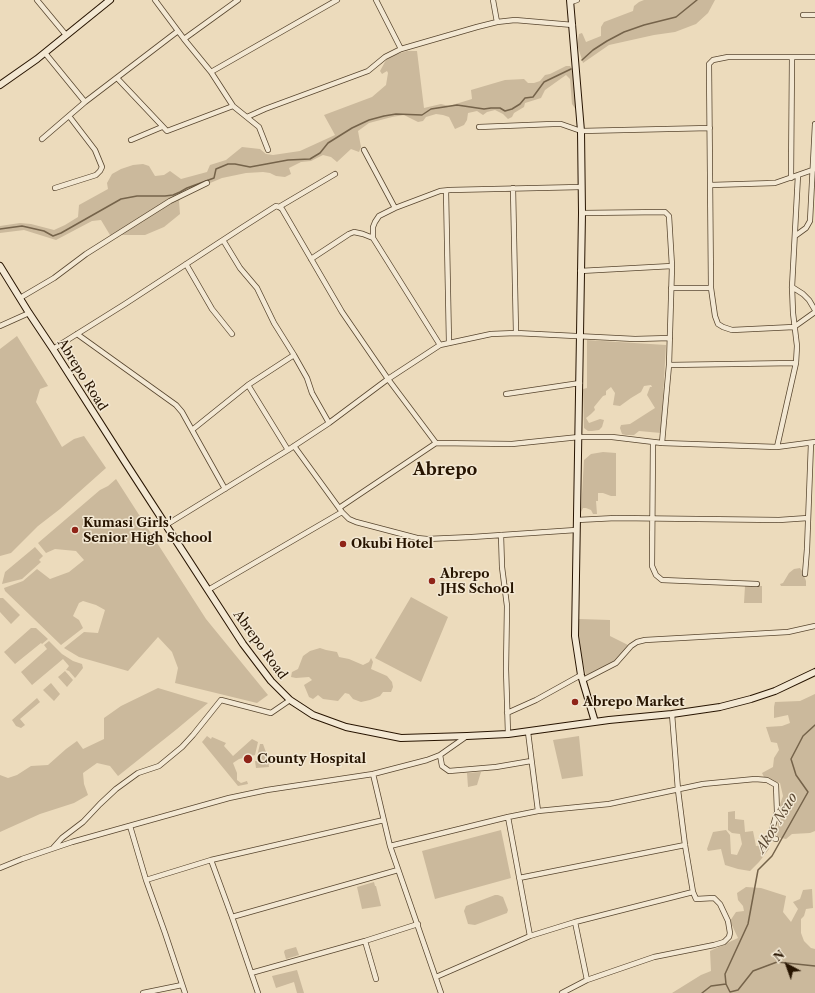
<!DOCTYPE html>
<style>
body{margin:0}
#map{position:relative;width:815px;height:993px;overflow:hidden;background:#ecdbbc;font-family:"Libre Caslon Text",serif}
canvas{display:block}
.north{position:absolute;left:767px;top:945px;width:40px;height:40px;-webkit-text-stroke:3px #f3e8d3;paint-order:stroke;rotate:319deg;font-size:11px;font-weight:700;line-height:16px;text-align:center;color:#271400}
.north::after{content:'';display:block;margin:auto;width:14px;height:18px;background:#271400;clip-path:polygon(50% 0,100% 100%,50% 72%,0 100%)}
</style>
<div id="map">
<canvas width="815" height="993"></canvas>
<div class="north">N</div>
</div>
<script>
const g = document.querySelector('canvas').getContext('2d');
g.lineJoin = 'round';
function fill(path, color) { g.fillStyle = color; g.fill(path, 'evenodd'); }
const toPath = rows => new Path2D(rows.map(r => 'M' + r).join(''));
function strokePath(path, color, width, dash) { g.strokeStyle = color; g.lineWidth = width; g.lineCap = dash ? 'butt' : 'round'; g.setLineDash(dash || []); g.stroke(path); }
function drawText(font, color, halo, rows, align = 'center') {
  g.font = font + ' "Libre Caslon Text",serif'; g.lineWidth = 3; g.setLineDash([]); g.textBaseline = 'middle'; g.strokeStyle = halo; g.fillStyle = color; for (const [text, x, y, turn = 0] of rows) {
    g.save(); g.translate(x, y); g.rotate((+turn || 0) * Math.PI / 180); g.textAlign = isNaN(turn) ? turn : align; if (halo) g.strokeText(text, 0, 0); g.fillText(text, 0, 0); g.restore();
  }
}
const green = toPath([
 [644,0,715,0,708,13,696,24,675,32,654,35,609,45,583,63,577,44,579,34,582,33,583,35,586,42,601,36,601,27,604,22,633,11,634,6,639,2],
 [407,51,417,51,424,108,441,104,449,106,472,99,471,90,505,80,524,79,528,83,534,83,540,81,545,75,550,74,566,66,570,66,573,70,579,114,572,104,570,79,566,75,545,90,541,98,525,103,524,107,514,113,512,117,508,119,503,114,495,110,487,112,483,115,477,111,468,113,467,120,464,125,455,129,449,117,443,115,436,114,426,117,423,121,418,122,404,115,392,117,369,123,358,131,361,147,359,152,351,149,337,162,331,157,323,155,311,161,301,162,289,168,291,174,285,177,276,176,270,173,263,172,246,173,222,178,184,194,179,201,180,214,164,227,145,235,110,235,101,220,92,221,56,240,24,230,0,233,0,226,20,223,31,224,54,230,65,225,78,217,79,205,108,189,107,183,112,174,121,169,133,165,143,164,149,166,155,176,164,175,170,171,181,179,207,172,210,165,226,160,242,147,260,149,266,154,273,155,300,151,335,135,324,115,372,97,386,85,388,73,387,71,382,74,380,71,386,60,394,55],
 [17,336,48,386,40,389,36,402,62,447,74,439,84,436,106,468,60,509,38,526,11,553,0,556,0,349],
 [587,340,666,345,661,433,639,431,634,435,626,435,622,434,620,428,621,425,630,424,655,408,647,395,650,387,652,387,651,385,644,386,641,392,631,398,620,406,613,405,615,393,611,387,606,391,606,395,603,396,594,407,595,410,591,414,586,418,589,423,600,419,604,420,602,427,599,430,592,431,588,431,584,428,583,389,587,388],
 [603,452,616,453,616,496,611,496,603,493,598,493,598,501,596,501,597,514,593,514,591,510,586,508,583,508,581,512,584,460,591,454],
 [116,479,206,619,268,695,257,703,175,683,178,668,172,652,158,637,128,671,79,657,64,648,84,632,98,633,105,610,96,605,83,601,79,603,73,616,79,620,83,628,61,645,5,591,4,588,23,581,37,569,50,579,69,572,84,560,76,551,55,549,46,553,38,543,100,490,108,486],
 [35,547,43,556,39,560,41,562,22,579,2,584,5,572],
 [800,568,802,571,806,581,806,586,781,586,780,584,783,583,789,573,794,569],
 [745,586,762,586,762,603,744,603],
 [411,597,448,617,421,682,375,658],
 [0,598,3,598,20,615,11,624,0,612],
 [579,619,610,620,610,636,630,646,618,659,606,667,586,675,578,643,577,628],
 [31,628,36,628,48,639,42,644,41,643,15,664,4,652],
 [49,641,62,654,73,661,82,664,83,668,76,677,75,678,69,671,66,670,69,666,63,659,32,685,21,672,47,649,44,645],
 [320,648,326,650,337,652,339,657,349,659,363,665,369,662,371,658,373,662,371,669,387,676,392,682,393,687,391,692,383,692,380,696,370,700,361,702,353,699,349,694,345,693,338,701,323,699,318,695,313,699,309,697,304,685,312,680,309,677,296,678,291,677,292,672,298,669,303,656,310,651],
 [65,671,73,680,67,687,58,677],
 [51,683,60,694,54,701,43,690],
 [158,688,208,703,177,729,118,776,110,766,97,763,83,773,84,784,88,795,74,803,40,814,0,832,0,775,8,778,17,775,31,766,48,765,66,749,77,741,83,749,104,739,104,718,121,706],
 [815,694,815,831,810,833,792,834,786,839,777,837,779,807,783,796,780,783,771,781,764,777,762,773,773,767,774,758,779,750,777,743,771,742,766,727,782,726,790,723,788,715,774,718,774,707,775,702,800,701],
 [37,698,40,702,20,719,25,725,21,728,16,726,12,720],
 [207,736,211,739,212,737,226,743,224,746,233,756,252,739,258,742,255,755,239,759,233,763,237,773,237,780,241,783,247,781,248,784,238,786,202,742],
 [579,736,583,776,562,779,553,740],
 [260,744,263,744,268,758,269,767,256,768,255,761,258,761,261,764,264,761,262,759,256,760],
 [481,772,477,785,468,787,467,773],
 [735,811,735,819,744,820,745,832,753,831,756,846,766,845,769,849,759,862,750,871,738,869,725,865,721,849,708,851,707,849,713,832,726,830,730,835,731,854,737,855,742,844,740,834,732,833,728,830,728,812],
 [501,830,511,878,435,899,422,851],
 [374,882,375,886,376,886,381,906,362,909,357,887],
 [746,887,761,888,786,896,783,912,791,922,798,909,793,902,800,899,803,890,812,889,813,908,806,909,804,916,801,919,801,933,804,941,811,948,815,949,815,993,672,993,701,975,711,971,710,951,738,938,730,921,736,912,744,911,743,906,738,900,737,893],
 [495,895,498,895,503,897,508,910,507,913,475,925,468,924,464,911,466,906],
 [296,947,299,955,286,959,284,952,285,950],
 [297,970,304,993,297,993,294,982,276,988,272,976]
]);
const stream = toPath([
 [582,60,593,50,607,41,624,32,644,25,676,17,697,0],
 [0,229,22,226,44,231,53,236,61,233,121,199,137,196,165,196,173,195,180,192,187,188,214,178,216,169,228,164,235,164,250,167,288,160,310,159,320,153,328,143,352,128,369,120,384,116,396,114,422,115,431,109,457,105,484,109,491,108,500,108,505,111,512,109,520,104,525,98,533,97,544,82,571,69],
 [815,725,803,736,791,759,796,775,808,792,772,856,758,870,748,924,725,974,726,984,730,992,738,990,753,971,777,962,815,966],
 [702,993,711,986,726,984]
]);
const street = toPath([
 [37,0,66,35],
 [155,0,184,39],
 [238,0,184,39,211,72,337,0],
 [376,0,401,49],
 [493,0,497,22],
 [571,2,577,0],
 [803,15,815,15],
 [45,53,85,102,178,31],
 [815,57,728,57,713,60,709,64,711,288,715,316,718,324,723,327,732,330,794,327,815,312],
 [211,72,233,106,259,127,268,150],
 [117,78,167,131,233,106],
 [247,117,265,109,368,71,385,57,401,49,477,27,497,22,515,20,573,25],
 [479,127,553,124,561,124,581,131,710,128],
 [42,139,85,102],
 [131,140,162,127],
 [364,150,395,208],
 [791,178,792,57],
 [711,185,775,183,815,169],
 [55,188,96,175,100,171,102,167,95,150,69,116],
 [513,188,516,333],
 [446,191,449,343],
 [279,207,335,174],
 [795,236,806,228,810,221,815,124],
 [311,259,349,234,354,232,363,234,373,238],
 [186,264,212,309,232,334],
 [580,271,672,266,669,216,665,212,582,213],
 [792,287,803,294,809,300,815,310],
 [671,288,711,288],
 [20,298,54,278,86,254,170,201,207,183],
 [0,326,29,313],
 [77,334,176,405,182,412,192,430,248,385,294,355,274,323,257,288,240,268,223,240],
 [440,345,373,238,373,227,375,222,379,216,395,208,440,191,450,190,581,187],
 [53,349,125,304,243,227,276,206,279,207,282,209,342,312,388,379,436,443,512,444,579,437,612,437,662,443,777,447,815,442],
 [294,355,307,378,312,393,329,423],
 [669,365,672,266],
 [248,385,288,450],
 [506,394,580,383],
 [192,430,225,489],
 [653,442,652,566,656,575,662,580,757,584],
 [662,443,669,365,796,363],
 [294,446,342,512,349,519,356,522,417,538,427,539,472,537,576,530],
 [777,447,796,363,797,346,793,313,792,287,798,175],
 [339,508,436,443],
 [577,520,616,518,779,520,808,518],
 [166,525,288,450,329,423,388,379,440,345,491,334,516,333,635,339,670,338],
 [501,535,502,567,507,606,506,669,508,734],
 [805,574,807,549,811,443],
 [208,590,342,512],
 [583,680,616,663,631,646,637,642,645,640,788,632,815,626],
 [507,713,536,700,581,675],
 [528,732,538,811],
 [440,755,442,766,449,771,496,767,531,761],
 [373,774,390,846,441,993],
 [508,817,530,936],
 [130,826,146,880,165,933,185,993],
 [390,846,508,817,538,811,609,804,703,784,755,779,767,780,776,785,777,812,770,837,776,839],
 [53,848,62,838,83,822,100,804,116,789,138,773,159,766,182,747,193,735,221,700,271,713,290,700],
 [211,860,232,917,258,993],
 [0,868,22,859,72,842,229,798,267,790,373,774,427,760,440,755,467,736],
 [519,878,685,845],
 [146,880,211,860,384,820],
 [232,917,398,870],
 [365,941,376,979],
 [251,973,365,941,418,924],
 [436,977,530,936,575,922,693,892,685,845,678,790,672,714],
 [587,980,654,957,714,945,724,942,729,937,730,933,728,921,720,904,714,898,696,899,693,892],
 [143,993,182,985],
 [562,993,587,980,575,922]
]);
const secondary = toPath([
 [570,0,581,131,582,213,575,636,581,675,595,722],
 [0,85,37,59,110,0],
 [0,266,29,313,53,349,125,462,243,644,271,681,290,700,313,715,346,727,401,738,467,736,508,734,609,720,672,714,720,707,751,699,775,691,815,672]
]);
const markers = [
 [75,530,4,"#8f2418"],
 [343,544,4,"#8f2418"],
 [432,581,4,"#8f2418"],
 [575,702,4,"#8f2418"],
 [248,759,5,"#8f2418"]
];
const streetNames = [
 ["Abrepo Road",82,375,58],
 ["Abrepo Road",260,645,54]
];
const poiNames = [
 ["Kumasi Girls'",83,523],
 ["Senior High School",83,538],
 ["Okubi Hotel",351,544],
 ["Abrepo",440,574],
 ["JHS School",440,589],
 ["Abrepo Market",583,702],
 ["County Hospital",257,759]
];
const waterNames = [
 ["Akos Nsuo",777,823,-59]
];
const districtNames = [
 ["Abrepo",445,470]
];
fill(green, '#cbb99c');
strokePath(stream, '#75634a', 1.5);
strokePath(street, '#58462f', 6);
strokePath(secondary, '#271400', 8);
strokePath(street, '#f3e8d3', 4.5);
strokePath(secondary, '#f3e8d3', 6);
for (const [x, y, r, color] of markers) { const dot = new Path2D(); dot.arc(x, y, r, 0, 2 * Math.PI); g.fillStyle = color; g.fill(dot); strokePath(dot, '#f3e8d3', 1.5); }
drawText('13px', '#271400', '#f3e8d3', streetNames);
drawText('bold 13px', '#271400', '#f3e8d3', poiNames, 'left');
drawText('italic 14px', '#5b4832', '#f3e8d3', waterNames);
drawText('bold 17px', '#271400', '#f3e8d3', districtNames);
</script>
